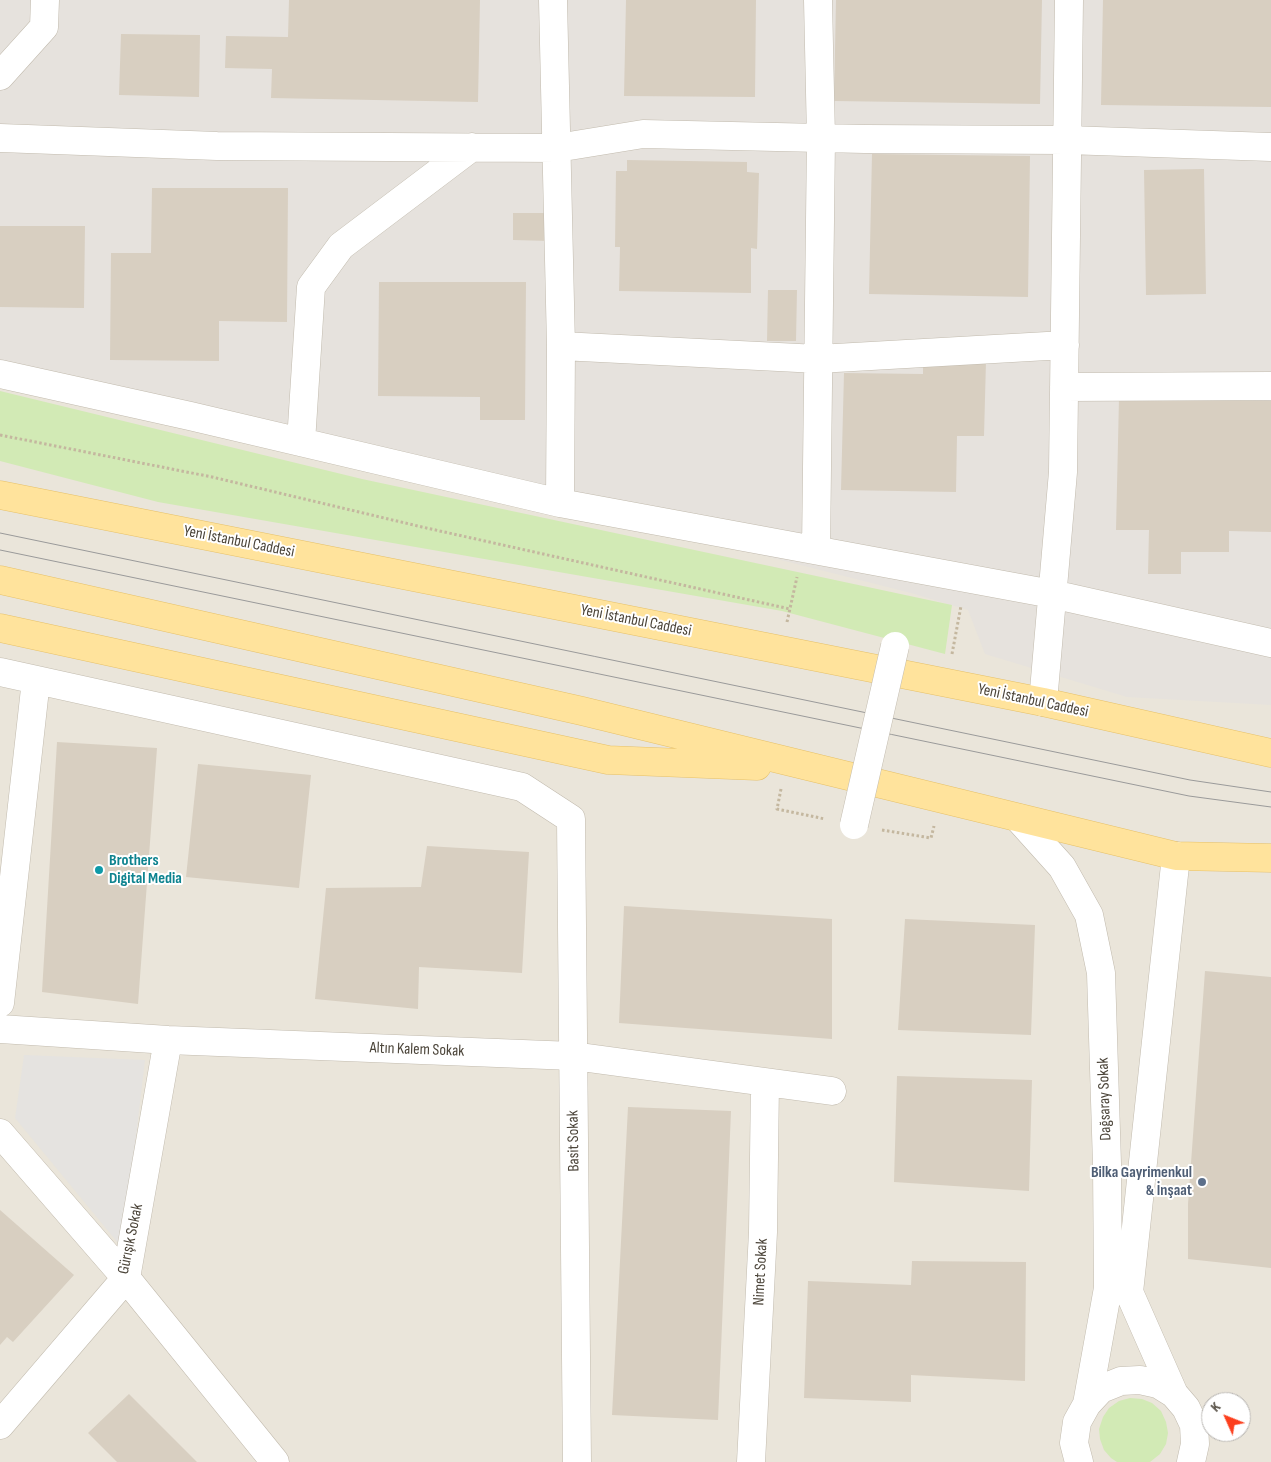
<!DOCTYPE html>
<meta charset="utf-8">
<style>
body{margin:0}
#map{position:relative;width:1271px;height:1462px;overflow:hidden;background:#f6f3ec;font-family:"Sofia Sans Condensed",sans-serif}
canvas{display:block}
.north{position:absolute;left:1201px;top:1392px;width:50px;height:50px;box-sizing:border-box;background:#fff;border:1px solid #b7b4b0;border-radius:50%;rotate:314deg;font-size:14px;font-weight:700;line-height:20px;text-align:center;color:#4b4439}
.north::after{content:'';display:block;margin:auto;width:18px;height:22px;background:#fc3f1d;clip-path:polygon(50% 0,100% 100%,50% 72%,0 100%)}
</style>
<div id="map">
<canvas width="1271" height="1462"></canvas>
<div class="north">K</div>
</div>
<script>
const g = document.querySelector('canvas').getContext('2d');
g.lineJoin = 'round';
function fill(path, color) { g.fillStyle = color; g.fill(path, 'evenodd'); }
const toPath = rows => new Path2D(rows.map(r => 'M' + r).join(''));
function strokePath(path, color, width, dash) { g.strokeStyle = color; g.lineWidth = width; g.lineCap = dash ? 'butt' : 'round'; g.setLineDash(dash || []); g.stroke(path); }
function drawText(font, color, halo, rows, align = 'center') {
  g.font = font + ' "Sofia Sans Condensed",sans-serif'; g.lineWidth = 4; g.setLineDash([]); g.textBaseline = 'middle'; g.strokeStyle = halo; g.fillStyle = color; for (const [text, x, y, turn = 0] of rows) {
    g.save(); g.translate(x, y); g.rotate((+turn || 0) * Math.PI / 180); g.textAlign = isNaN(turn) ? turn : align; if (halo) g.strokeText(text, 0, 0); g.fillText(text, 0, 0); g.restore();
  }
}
const residential = toPath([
 [0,0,1271,0,1271,1462,0,1462],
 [1211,1402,1241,1402,1241,1432,1211,1432]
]);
const industrial = toPath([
 [0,0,1271,0,1271,705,1127,697,985,654,968,610,911,593,765,556,60,402,0,381]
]);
const green = toPath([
 [0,391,362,479,952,605,945,654,782,611,158,502,0,461],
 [1130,1398,1142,1399,1152,1403,1161,1411,1166,1422,1168,1433,1166,1444,1160,1454,1150,1462,1117,1462,1111,1458,1104,1450,1100,1439,1099,1429,1103,1417,1109,1408,1119,1401]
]);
const parking = toPath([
 [24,1055,145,1060,123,1249,15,1118]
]);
const building = toPath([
 [289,0,480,0,478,102,271,98,272,69,225,68,226,36,288,37],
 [626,0,756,0,755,97,624,96],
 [836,0,1042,0,1040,104,834,101],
 [1103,0,1271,0,1271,107,1101,105],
 [121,34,200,35,199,97,119,95],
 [872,154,1030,156,1028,297,869,294],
 [627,160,747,162,747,172,759,173,757,249,751,248,751,293,619,291,620,247,615,247,616,171,627,171],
 [1204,169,1206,294,1146,295,1144,170],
 [152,188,288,188,287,322,219,321,219,361,110,360,111,253,151,253],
 [513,213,551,213,550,241,513,240],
 [0,226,85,226,84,308,0,307],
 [379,282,526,282,525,420,480,420,480,397,378,396],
 [768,290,797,290,796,341,767,341],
 [923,360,986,361,984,436,957,436,956,492,841,490,844,373,923,374],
 [1119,398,1271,401,1271,532,1229,531,1229,552,1181,552,1181,574,1148,574,1149,530,1116,530],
 [57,742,157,748,138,1004,42,992],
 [198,764,311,775,299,888,186,877],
 [427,846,529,852,522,973,419,967,418,1009,315,999,326,888,421,887],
 [624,906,832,919,832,1039,619,1023],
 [905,919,1035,925,1031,1035,898,1030],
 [1205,971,1271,977,1271,1268,1188,1259,1188,1204],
 [897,1076,1032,1080,1029,1191,894,1182],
 [628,1107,731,1111,718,1420,612,1415],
 [0,1210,74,1275,13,1342,7,1337,0,1345],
 [912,1261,1026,1262,1025,1381,911,1375,911,1402,804,1398,808,1281,911,1285],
 [129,1394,197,1462,117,1462,88,1433]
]);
const path = toPath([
 [0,435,212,477,422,527,790,609],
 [787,622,797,577],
 [952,654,961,606],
 [781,789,777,809,825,819],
 [882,830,931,838,934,826]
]);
const street = toPath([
 [0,76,44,27,45,0],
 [0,138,217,146,557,148,643,134,865,139,1067,140,1271,147],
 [561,346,818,359,1065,345],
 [0,374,190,416,560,503,561,346,553,0],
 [1064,387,1271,386],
 [301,442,311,287,341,246,472,147],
 [560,503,1052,594,1271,643],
 [816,550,821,138,818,0],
 [0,672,522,787,571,819,577,1462],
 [1043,702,1063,472,1069,0],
 [1018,818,1062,867,1089,915,1101,973,1107,1164,1108,1288,1087,1404],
 [0,1003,36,680],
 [0,1029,168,1040,573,1056,832,1091],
 [0,1133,126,1278,275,1462],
 [1174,1394,1129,1292,1176,856],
 [0,1425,126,1278,168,1040],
 [751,1462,763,1232,765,1082],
 [1079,1462,1074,1443,1077,1422,1087,1404,1101,1389,1121,1381,1140,1380,1158,1384,1174,1394,1186,1408,1194,1425,1195,1444,1191,1462]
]);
const primary = toPath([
 [0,495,1043,702,1271,753],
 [0,580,582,711,1176,856,1271,858],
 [0,628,608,760,757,766]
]);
const tram = toPath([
 [0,533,1190,780,1271,792],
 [0,550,1189,796,1271,807]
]);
const streetBridge = toPath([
 [854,825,895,646]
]);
const markers = [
 [99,870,5,"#0f9aa8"],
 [1202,1182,5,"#5c6f8a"]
];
const streetNames = [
 ["Yeni İstanbul Caddesi",239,542,11],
 ["Yeni İstanbul Caddesi",636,621,11],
 ["Yeni İstanbul Caddesi",1033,701,12],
 ["Altın Kalem Sokak",417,1050,2],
 ["Dağsaray Sokak",1105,1099,-92],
 ["Basit Sokak",574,1141,-91],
 ["Gürışık Sokak",131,1239,-78],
 ["Nimet Sokak",761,1272,-87]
];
const cultureNames = [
 ["Brothers",109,861],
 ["Digital Media",109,879]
];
const serviceNames = [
 ["Bilka Gayrimenkul",1192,1173],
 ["& İnşaat",1192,1191]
];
fill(residential, '#eae5da');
fill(industrial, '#e6e2dd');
fill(green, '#d2eab5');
fill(parking, '#e5e3e0');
fill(building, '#d8cfc1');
strokePath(street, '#c2bbae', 29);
strokePath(primary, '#e6c16a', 29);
strokePath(path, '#c4b79f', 3, [2.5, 2.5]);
strokePath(street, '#fff', 28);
strokePath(primary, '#ffe39c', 28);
strokePath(tram, '#9a9a9a', 1);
strokePath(streetBridge, '#c2bbae', 29, []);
strokePath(streetBridge, '#fff', 28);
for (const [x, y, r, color] of markers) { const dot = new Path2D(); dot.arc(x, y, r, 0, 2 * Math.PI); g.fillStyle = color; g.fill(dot); strokePath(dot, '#fff', 2); }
drawText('16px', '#4b4439', '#fff', streetNames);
drawText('bold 16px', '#0d838f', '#fff', cultureNames, 'left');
drawText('bold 16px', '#4e5e75', '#fff', serviceNames, 'right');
</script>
